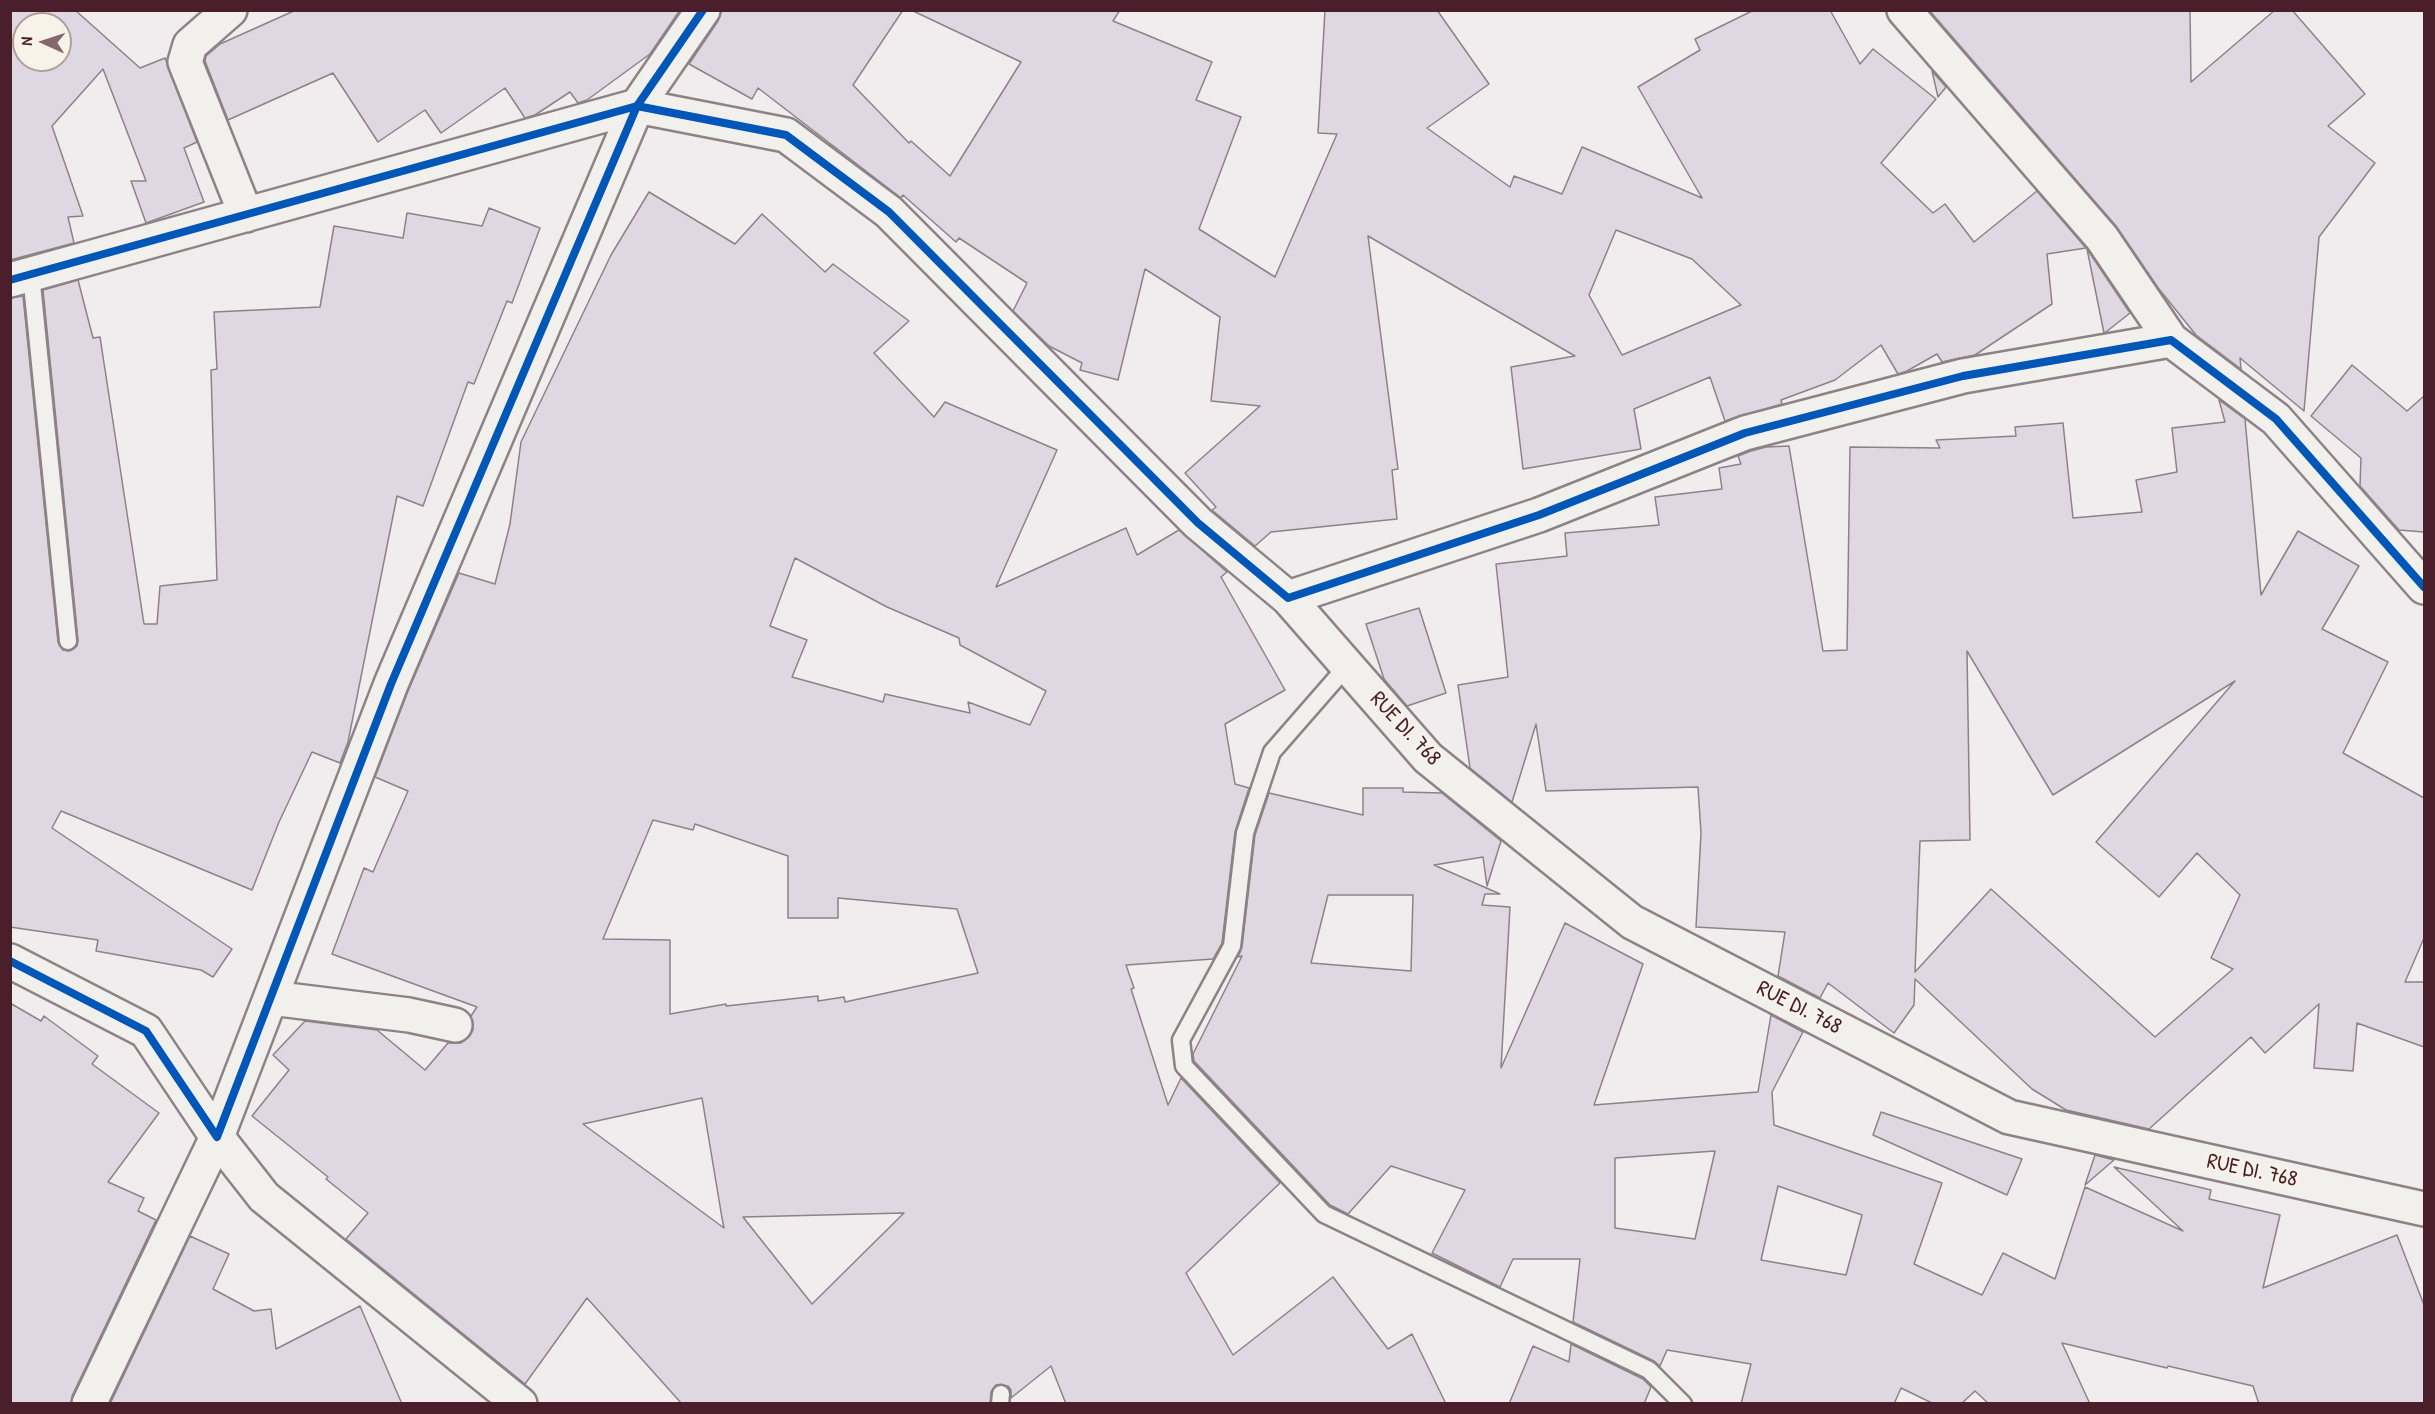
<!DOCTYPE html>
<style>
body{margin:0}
#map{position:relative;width:2435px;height:1414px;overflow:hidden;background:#f1eced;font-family:"Patrick Hand",sans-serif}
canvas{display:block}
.frame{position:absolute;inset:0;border:12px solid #4a1f2b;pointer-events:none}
.north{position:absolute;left:12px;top:12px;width:60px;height:60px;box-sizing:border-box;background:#f7f3e8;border:2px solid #b29e9c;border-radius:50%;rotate:273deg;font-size:16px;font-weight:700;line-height:24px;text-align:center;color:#4a1f2b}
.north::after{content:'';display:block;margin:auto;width:21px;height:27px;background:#84676f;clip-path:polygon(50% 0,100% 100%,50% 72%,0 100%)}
</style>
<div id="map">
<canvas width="2435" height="1414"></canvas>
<div class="frame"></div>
<div class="north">N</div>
</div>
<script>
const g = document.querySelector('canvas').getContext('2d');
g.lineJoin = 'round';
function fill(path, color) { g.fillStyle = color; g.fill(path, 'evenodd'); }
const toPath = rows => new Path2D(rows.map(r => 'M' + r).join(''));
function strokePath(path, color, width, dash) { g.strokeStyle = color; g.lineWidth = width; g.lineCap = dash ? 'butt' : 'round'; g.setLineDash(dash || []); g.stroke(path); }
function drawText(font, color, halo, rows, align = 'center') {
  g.font = font + ' "Patrick Hand",sans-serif'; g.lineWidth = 4.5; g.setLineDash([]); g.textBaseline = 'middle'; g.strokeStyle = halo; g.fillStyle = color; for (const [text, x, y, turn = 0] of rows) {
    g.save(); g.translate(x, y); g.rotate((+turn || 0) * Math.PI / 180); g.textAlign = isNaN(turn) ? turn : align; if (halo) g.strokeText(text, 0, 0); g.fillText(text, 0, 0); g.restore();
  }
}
const building = toPath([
 [10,10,75,10,140,68,165,58,197,142,184,148,204,202,146,223,131,181,146,181,103,69,52,126,83,216,68,217,74,243,10,260,10,10],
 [24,24,60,24,60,60,24,60,24,24],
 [296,10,680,10,650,54,587,100,578,103,570,92,535,115,525,118,505,88,441,133,425,110,378,142,333,73,228,120,205,61,206,56,220,44,296,10],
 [722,10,903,10,853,85,909,143,911,141,950,176,1021,62,911,10,1120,10,1113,21,1212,62,1196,100,1241,117,1199,229,1275,277,1337,134,1318,133,1325,10,1437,10,1489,84,1427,128,1510,187,1514,176,1562,194,1582,147,1702,198,1638,87,1700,50,1695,39,1754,10,1830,10,1860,64,1873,49,1936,99,1881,163,1933,213,1945,204,1974,242,2037,191,2086,248,2047,254,2052,304,1975,355,1942,362,1937,354,1907,371,1898,374,1881,345,1835,380,1781,400,1782,404,1725,421,1710,377,1634,409,1641,449,1523,469,1511,367,1575,356,1368,236,1398,469,1392,470,1397,519,1271,532,1255,546,1212,510,1216,507,1185,473,1260,406,1211,401,1220,317,1145,269,1118,380,1080,370,1082,363,1049,346,1013,311,1027,283,959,238,956,242,903,195,901,198,758,88,752,99,689,64,718,21,722,10],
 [1616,230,1692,259,1741,305,1622,355,1589,295,1616,230],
 [1929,10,2190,10,2191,82,2275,10,2292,10,2365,94,2328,126,2375,163,2319,237,2304,411,2240,358,2241,369,2196,335,2159,289,2116,226,1929,10],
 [1932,71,1946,87,1938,97,1932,71],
 [649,192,735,244,762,214,825,272,833,264,909,321,874,353,934,417,945,402,1057,450,996,587,1126,528,1137,555,1179,530,1227,572,1221,577,1285,690,1225,724,1235,784,1249,788,1235,832,1222,943,1213,959,1126,965,1134,988,1131,989,1168,1105,1181,1078,1280,1183,1186,1273,1233,1355,1333,1277,1388,1349,1412,1334,1446,1404,1066,1404,1051,1366,1011,1398,1011,1390,1008,1386,996,1385,991,1392,990,1404,682,1404,587,1298,525,1384,346,1239,368,1213,326,1179,328,1177,252,1116,289,1070,273,1055,305,1021,377,1030,425,1070,448,1043,461,1043,469,1037,473,1030,471,1016,477,1007,332,954,364,868,373,872,408,791,375,777,408,691,459,573,495,584,510,524,521,442,611,255,649,192],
 [795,558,887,607,959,638,960,645,1046,691,1030,725,968,702,970,713,885,694,883,702,792,677,807,640,770,626,795,558],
 [653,820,693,830,695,824,788,856,788,918,838,918,838,898,957,909,978,973,845,1002,844,997,818,1001,818,996,726,1006,726,1004,670,1014,670,940,603,939,653,820],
 [702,1098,722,1218,724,1228,583,1124,702,1098],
 [904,1213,812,1304,743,1217,904,1213],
 [489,208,540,228,512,303,507,301,474,384,468,382,423,506,397,496,348,742,340,763,312,752,279,822,252,890,61,811,52,828,232,949,213,977,201,970,96,951,98,940,10,927,10,298,23,296,58,642,63,650,70,651,77,646,78,640,43,290,78,280,93,338,100,337,144,624,157,624,160,586,217,580,211,370,217,369,214,312,320,307,334,226,403,238,407,213,482,226,489,208],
 [2087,249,2130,313,2106,332,2104,333,2087,249],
 [2352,365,2407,411,2424,396,2424,532,2399,530,2360,486,2361,458,2311,416,2352,365],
 [2219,400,2245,419,2261,595,2298,531,2359,566,2322,629,2388,662,2343,753,2424,798,2424,938,2405,982,2424,982,2424,1047,2357,1023,2353,1071,2314,1068,2319,1004,2265,1053,2251,1037,2149,1129,2066,1110,2032,1089,1915,979,1914,1005,1894,1033,1828,983,1820,998,1778,976,1785,932,1696,927,1701,833,1698,787,1546,791,1536,724,1512,802,1470,768,1458,685,1508,677,1496,564,1567,556,1565,533,1659,525,1655,497,1722,489,1719,468,1741,464,1738,456,1751,451,1766,447,1789,446,1823,651,1847,650,1850,447,1940,448,1936,440,2016,436,2015,427,2063,423,2073,518,2142,512,2136,480,2177,472,2172,428,2225,422,2219,400],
 [1967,651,2053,795,2235,681,2096,842,2159,897,2197,853,2240,895,2211,958,2233,969,2155,1037,1991,889,1915,972,1920,841,1970,840,1967,651],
 [1419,608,1446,693,1407,706,1384,679,1366,624,1419,608],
 [1363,788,1403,788,1403,792,1442,793,1501,841,1487,886,1483,857,1434,865,1500,894,1485,894,1482,905,1510,907,1501,1068,1565,923,1643,964,1594,1105,1758,1092,1771,1015,1803,1032,1772,1092,1774,1125,1942,1183,1914,1264,1982,1295,2003,1253,2055,1279,2085,1187,2183,1231,2114,1167,2211,1190,2209,1199,2280,1215,2263,1288,2397,1235,2424,1305,2424,1404,2259,1404,2253,1386,2168,1366,2167,1368,2062,1343,2090,1404,1989,1404,1975,1391,1961,1404,1934,1404,1901,1388,1894,1404,1741,1404,1751,1364,1667,1350,1660,1366,1654,1361,1573,1322,1580,1259,1513,1259,1500,1287,1432,1253,1465,1190,1391,1166,1348,1214,1330,1205,1194,1061,1193,1054,1242,956,1238,957,1242,947,1255,835,1269,793,1363,815,1363,788],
 [1328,895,1413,895,1411,971,1311,963,1328,895],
 [1715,1151,1695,1239,1615,1228,1615,1158,1715,1151],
 [1778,1186,1862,1215,1846,1275,1761,1260,1778,1186],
 [10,1003,41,1021,44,1016,98,1056,92,1064,159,1113,108,1182,144,1198,138,1211,156,1220,72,1396,71,1404,10,1404,10,1003],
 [1881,1112,2022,1159,2007,1195,1873,1135,1881,1112],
 [2095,1155,2114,1160,2085,1185,2095,1155],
 [190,1236,229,1254,213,1289,254,1311,271,1309,276,1349,360,1306,402,1404,110,1404,190,1236],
 [1571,1344,1643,1379,1651,1387,1644,1404,1509,1404,1533,1346,1569,1362,1571,1344]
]);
const service = toPath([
 [31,274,68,641],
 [1347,666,1272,752,1245,833,1232,946,1181,1040,1184,1066,1324,1214,1649,1370,1683,1404],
 [1000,1404,1001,1394]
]);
const minor = toPath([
 [230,10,190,45,185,62,246,215],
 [1904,10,2102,238,2171,340],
 [10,280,637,106,786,135,889,212,1198,523,1288,598,1539,515,1745,433,1963,376,2171,340,2276,419,2424,587],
 [1288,598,1428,758,1632,922,2009,1117,2424,1209],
 [10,961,146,1031,217,1137,391,684,637,106,703,10],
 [271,998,409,1015,455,1025],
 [89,1404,217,1137,264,1197,520,1404]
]);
const cycleway = toPath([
 [10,280,637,106,786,135,889,212,1198,523,1288,598,1539,515,1745,433,1963,376,2171,340,2276,419,2424,587],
 [10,961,146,1031,217,1137,391,684,637,106,703,10]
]);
const streetNames = [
 ["RUE DI. 768",1405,729,47],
 ["RUE DI. 768",1799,1008,27],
 ["RUE DI. 768",2252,1171,12]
];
fill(building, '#dfd7e2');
strokePath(building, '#8d8386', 1.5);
strokePath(service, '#8d8386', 21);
strokePath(minor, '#8d8386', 38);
strokePath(service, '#f2f0ed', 16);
strokePath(minor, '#f2f0ed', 33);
strokePath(cycleway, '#0057b8', 8);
drawText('22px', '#4a1f2b', '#f7f3e8', streetNames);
</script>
